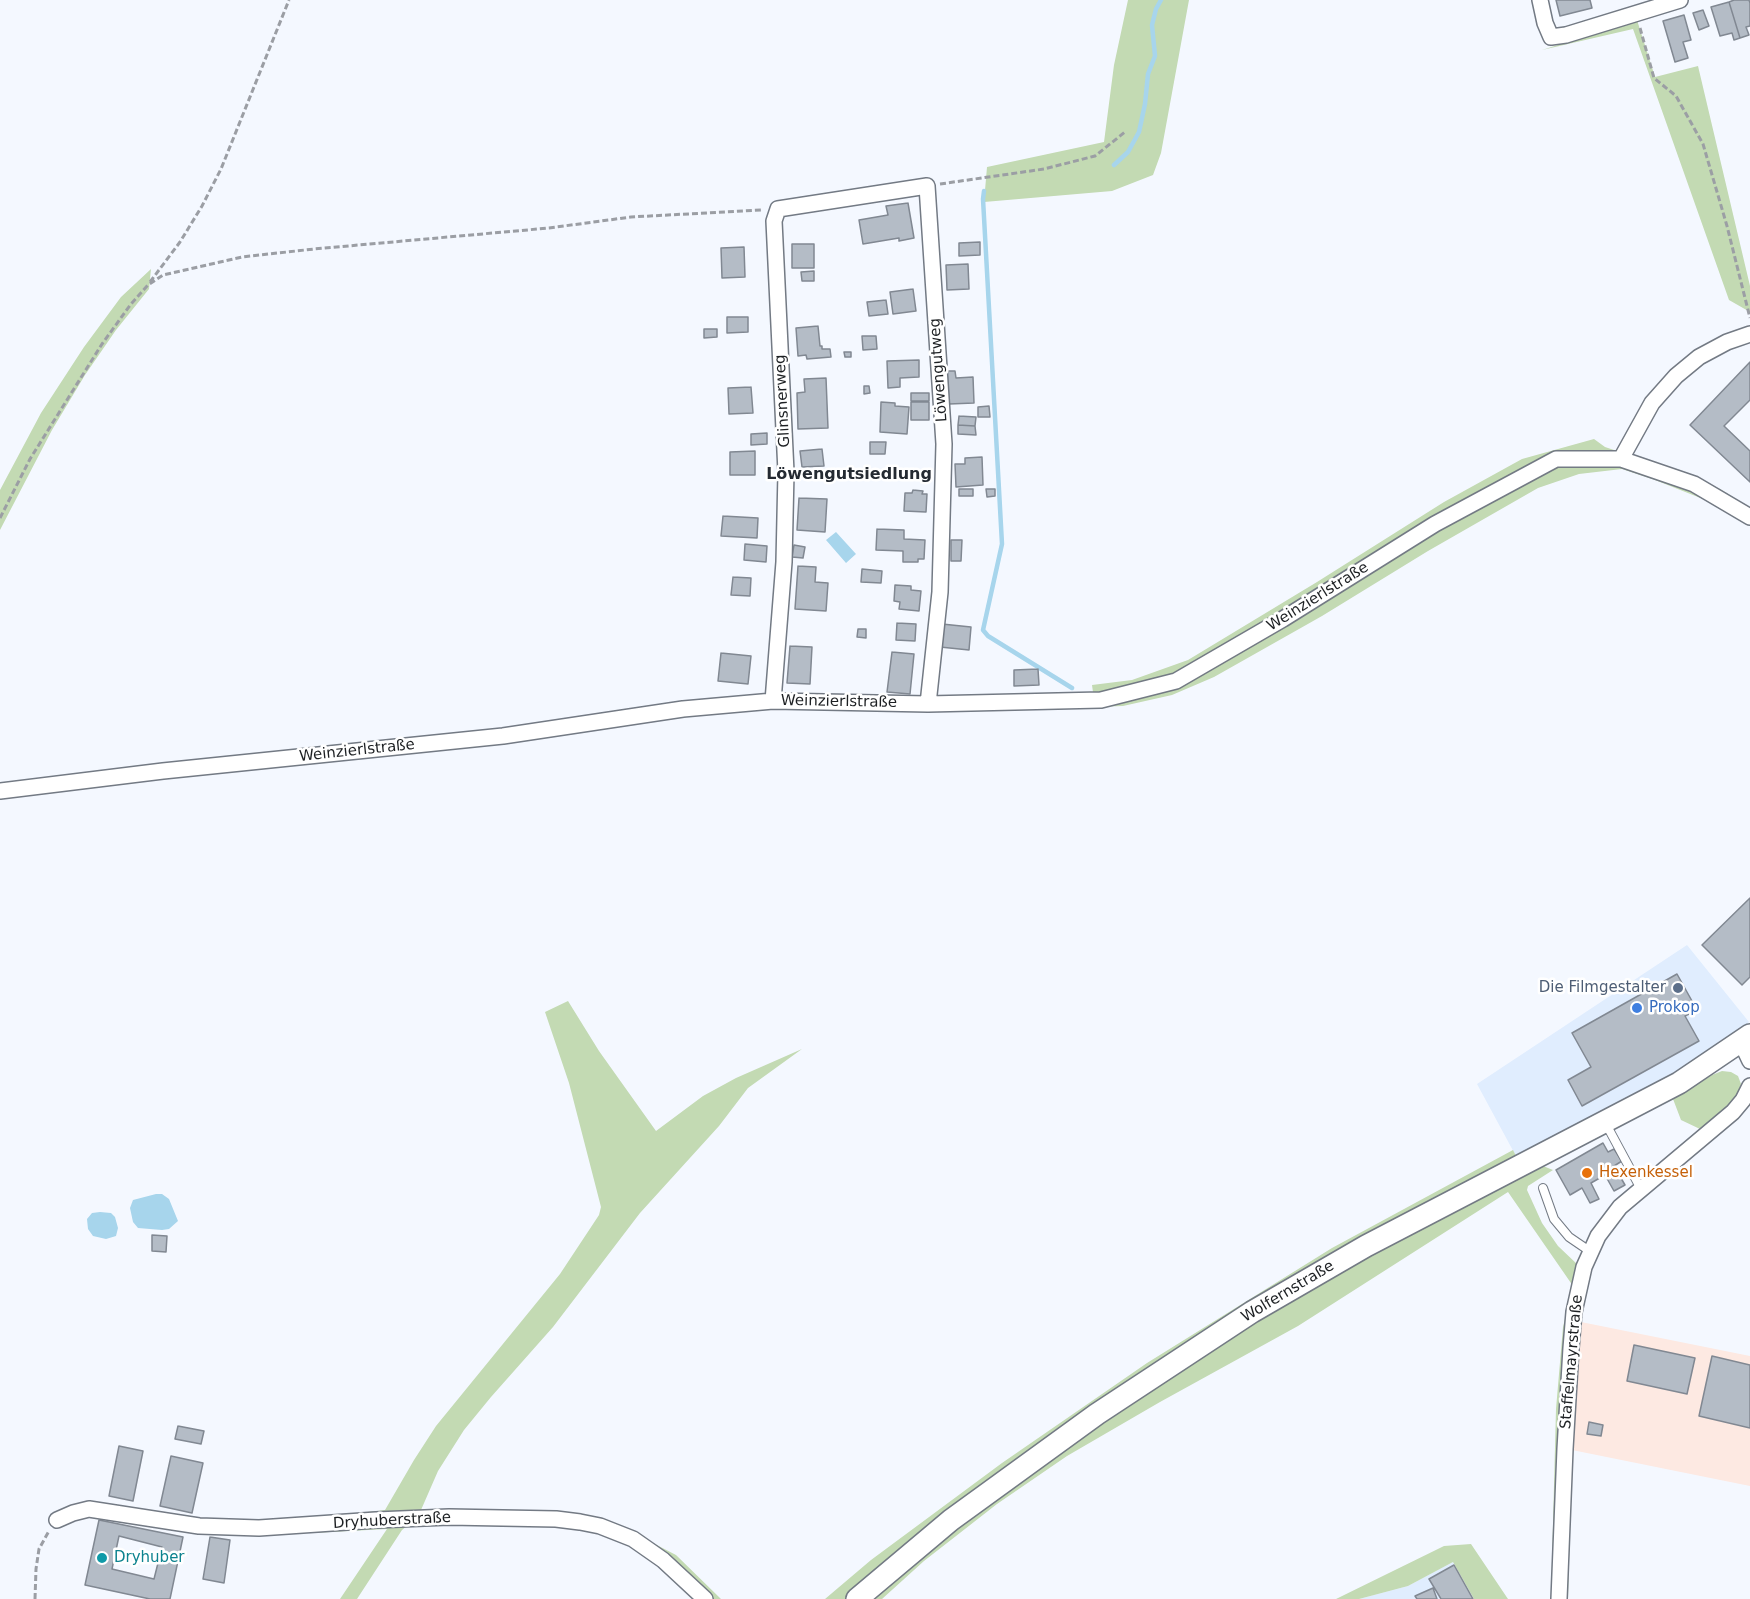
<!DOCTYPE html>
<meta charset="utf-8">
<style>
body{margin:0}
canvas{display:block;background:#f4f8ff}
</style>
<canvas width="1750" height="1599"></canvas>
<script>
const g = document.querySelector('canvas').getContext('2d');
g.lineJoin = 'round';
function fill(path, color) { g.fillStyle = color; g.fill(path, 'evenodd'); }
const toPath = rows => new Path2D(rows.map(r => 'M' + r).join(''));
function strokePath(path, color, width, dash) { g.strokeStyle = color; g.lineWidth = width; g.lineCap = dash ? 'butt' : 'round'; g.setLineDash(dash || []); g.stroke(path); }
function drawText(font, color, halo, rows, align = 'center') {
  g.font = font + ' "DejaVu Sans",sans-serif'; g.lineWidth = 5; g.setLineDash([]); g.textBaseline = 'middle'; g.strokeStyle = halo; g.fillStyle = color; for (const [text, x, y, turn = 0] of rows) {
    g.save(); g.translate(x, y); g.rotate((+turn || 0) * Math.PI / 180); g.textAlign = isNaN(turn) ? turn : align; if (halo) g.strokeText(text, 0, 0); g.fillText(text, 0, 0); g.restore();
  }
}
const commercial = toPath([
 [1581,1322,1750,1356,1750,1486,1572,1450]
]);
const built = toPath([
 [1687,945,1749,1022,1717,1050,1517,1158,1477,1084],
 [1453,1562,1474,1599,1359,1599,1408,1586]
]);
const green = toPath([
 [1128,0,1189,0,1161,153,1153,175,1112,191,984,202,987,167,1104,142,1114,65],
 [1637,20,1655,77,1698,66,1750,286,1750,312,1729,300,1633,29,1542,50],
 [151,269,149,289,116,330,85,375,52,430,0,530,0,490,41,413,84,347,121,297],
 [1594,439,1605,447,1677,471,1720,489,1750,508,1750,526,1703,499,1655,480,1622,469,1579,474,1538,488,1428,551,1322,616,1214,677,1172,695,1123,706,1095,707,1092,685,1132,680,1188,660,1317,582,1444,502,1522,459],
 [568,1001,599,1051,656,1131,703,1096,736,1078,802,1049,748,1088,719,1126,640,1213,553,1327,491,1397,464,1430,438,1471,421,1510,533,1513,594,1517,622,1527,676,1555,721,1599,695,1599,650,1559,622,1540,598,1532,569,1527,525,1524,456,1524,408,1525,402,1530,357,1599,340,1599,387,1529,312,1533,315,1518,385,1510,414,1460,436,1426,560,1274,599,1215,601,1207,569,1083,545,1012],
 [1722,1071,1731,1072,1738,1076,1741,1084,1737,1095,1729,1105,1700,1129,1681,1120,1673,1099,1712,1075],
 [1513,1150,1517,1158,1533,1170,1543,1166,1553,1170,1528,1186,1527,1190,1542,1223,1558,1246,1578,1265,1587,1282,1581,1322,1572,1450,1568,1599,1551,1599,1556,1409,1563,1327,1573,1286,1508,1192,1298,1326,1160,1402,1067,1456,997,1504,924,1561,882,1599,825,1599,871,1560,1002,1463,1147,1363,1332,1248],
 [1471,1544,1508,1599,1474,1599,1453,1562,1408,1586,1359,1599,1336,1599,1444,1546]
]);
const water = toPath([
 [836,532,856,554,846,563,826,540],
 [156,1194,162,1194,169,1199,178,1221,169,1229,162,1230,138,1228,133,1222,130,1208,133,1200],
 [100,1212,111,1213,115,1217,118,1228,116,1236,106,1239,93,1236,88,1229,87,1219,92,1213]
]);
const stream = toPath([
 [1114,165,1128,152,1139,132,1145,104,1148,74,1155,56,1152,25,1156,9,1161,0],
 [984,191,983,199,1002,544,983,630,988,636,1072,688]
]);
const building = toPath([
 [1556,0,1590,0,1592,8,1560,16,1556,0],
 [1734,0,1749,0,1750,3,1750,26,1746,27,1749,35,1740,38,1729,2,1734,0],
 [1729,2,1740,38,1734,40,1732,33,1720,36,1711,7,1729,2],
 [1703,10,1709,26,1699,30,1693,13,1703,10],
 [1684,15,1691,40,1683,42,1688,58,1675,62,1663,21,1684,15],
 [908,203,914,238,899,241,899,238,863,244,859,220,888,215,886,206,908,203],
 [980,242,980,255,959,256,959,243,980,242],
 [792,244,814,244,814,268,792,268,792,244],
 [744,247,745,277,722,278,721,248,744,247],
 [968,264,969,289,947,290,946,265,968,264],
 [814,271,814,281,802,281,801,272,814,271],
 [913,289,916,311,893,314,890,292,913,289],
 [886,300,888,314,869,316,867,302,886,300],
 [727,317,748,317,748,332,727,333,727,317],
 [818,326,820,346,822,346,822,349,830,349,831,357,807,359,806,355,798,356,796,328,818,326],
 [704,329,717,329,717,337,704,338,704,329],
 [862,336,876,336,877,349,863,350,862,336],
 [844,352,851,352,851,357,845,357,844,352],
 [919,360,919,377,900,378,900,387,888,388,887,361,919,360],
 [1750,362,1750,400,1724,426,1750,451,1750,482,1690,425,1750,362],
 [947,371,955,371,956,378,973,377,974,403,949,404,947,371],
 [826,378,828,428,798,429,797,393,805,392,804,379,826,378],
 [864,386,869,386,870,393,864,394,864,386],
 [751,387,753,413,729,414,728,388,751,387],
 [911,393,929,393,929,401,911,401,911,393],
 [881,402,895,403,895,406,909,407,907,434,880,432,881,402],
 [911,402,929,402,929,420,911,420,911,402],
 [989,406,990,417,978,417,978,407,989,406],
 [959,416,976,417,975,426,958,425,959,416],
 [958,425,975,426,976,435,958,434,958,425],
 [767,433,767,444,751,445,751,434,767,433],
 [870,442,886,442,885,454,870,454,870,442],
 [822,449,824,466,802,467,800,451,822,449],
 [755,451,755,475,730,475,730,452,755,451],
 [982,457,983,485,956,487,955,464,965,464,965,458,982,457],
 [959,489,973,489,973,496,959,496,959,489],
 [986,489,995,489,995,496,987,497,986,489],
 [913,490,923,491,922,494,927,494,926,512,904,511,905,493,912,493,913,490],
 [799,498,827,499,825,532,797,530,799,498],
 [723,516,758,518,757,538,721,536,723,516],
 [877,529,904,530,904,539,925,540,924,559,918,559,918,562,903,562,903,551,876,550,877,529],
 [951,540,962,540,961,561,951,561,951,540],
 [745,544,767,546,766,562,744,560,745,544],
 [794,545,805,547,803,558,792,557,794,545],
 [798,566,816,567,815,582,828,583,826,611,795,609,798,566],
 [862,569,882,571,881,583,861,582,862,569],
 [733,577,751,578,750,596,731,595,733,577],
 [895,585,911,586,911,590,921,591,919,611,899,609,900,602,894,601,895,585],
 [897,623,916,624,915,641,896,640,897,623],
 [942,624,971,627,969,650,940,647,942,624],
 [858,629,866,629,866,638,857,637,858,629],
 [790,646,812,647,810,684,787,683,790,646],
 [892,652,914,654,910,694,887,692,892,652],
 [721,653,751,656,748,684,718,681,721,653],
 [1038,669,1039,685,1014,686,1014,670,1038,669],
 [1750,898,1750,977,1742,985,1702,945,1750,898],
 [1677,974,1697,1010,1685,1016,1699,1041,1582,1106,1568,1080,1591,1067,1572,1033,1677,974],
 [1603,1143,1608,1152,1614,1149,1622,1161,1614,1166,1625,1185,1614,1191,1605,1175,1591,1183,1599,1199,1590,1203,1582,1188,1570,1195,1556,1170,1603,1143],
 [152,1235,167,1236,166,1252,152,1251,152,1235],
 [1634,1345,1695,1358,1687,1394,1627,1381,1634,1345],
 [1712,1356,1750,1365,1750,1428,1699,1416,1712,1356],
 [1589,1422,1603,1425,1601,1436,1587,1434,1589,1422],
 [178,1426,204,1431,201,1444,175,1439,178,1426],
 [119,1446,143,1451,133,1501,109,1496,119,1446],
 [171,1456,203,1463,192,1513,160,1506,171,1456],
 [99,1520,183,1537,170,1599,150,1599,85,1585,99,1520],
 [119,1536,162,1547,154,1579,112,1569,119,1536],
 [210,1537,230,1540,224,1583,203,1579,210,1537],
 [1454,1565,1473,1599,1441,1599,1429,1579,1454,1565],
 [1433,1588,1437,1599,1417,1599,1415,1596,1433,1588]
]);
const path = toPath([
 [1640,28,1654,78,1676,96,1703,144,1727,226,1750,318],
 [940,184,1044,169,1095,156,1125,132],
 [150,282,180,242,202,206,221,169,289,0],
 [0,518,30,459,102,344,131,304,148,285,163,275,242,257,314,249,549,228,631,217,761,210],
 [35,1599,36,1569,39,1549,49,1531]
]);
const service = toPath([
 [1606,1124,1641,1189],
 [1543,1188,1554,1219,1569,1237,1591,1252]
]);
const minor = toPath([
 [1540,0,1545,23,1551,37,1566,35,1680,0],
 [1621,459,1652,403,1676,376,1699,357,1727,342,1750,334],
 [773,701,784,562,786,472,774,221,778,209,927,186,944,444,940,592,928,704],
 [0,791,163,771,503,736,683,709,773,701,928,704,1101,700,1176,681,1283,619,1435,524,1556,459,1621,459,1694,484,1750,517],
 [1741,1042,1750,1061],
 [57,1520,73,1513,89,1509,199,1526,259,1528,376,1520,449,1517,556,1519,580,1522,600,1526,633,1539,663,1560,705,1599],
 [1559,1599,1565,1449,1571,1348,1574,1312,1584,1267,1598,1236,1620,1207,1733,1112,1743,1100,1750,1086]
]);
const secondary = toPath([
 [857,1599,951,1520,1097,1414,1252,1312,1366,1246,1679,1083,1750,1035]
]);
const markers = [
 [1678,988,6,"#5c6f8a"],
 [1637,1008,6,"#3f7fe0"],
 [1587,1173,6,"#e8710a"],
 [102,1558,6,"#0f9aa8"]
];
const streetNames = [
 ["Löwengutweg",939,370,-94],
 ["Glinsnerweg",783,401,-93],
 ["Weinzierlstraße",1318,597,-32],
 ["Weinzierlstraße",839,702,1],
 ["Weinzierlstraße",357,751,-6],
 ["Wolfernstraße",1288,1292,-31],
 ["Staffelmayrstraße",1572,1362,-85],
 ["Dryhuberstraße",392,1521,-3]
];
const serviceNames = [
 ["Die Filmgestalter",1666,988]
];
const shopNames = [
 ["Prokop",1649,1008]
];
const foodNames = [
 ["Hexenkessel",1599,1173]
];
const cultureNames = [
 ["Dryhuber",114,1558]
];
const neighbourhoodNames = [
 ["Löwengutsiedlung",849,475]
];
fill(commercial, '#fde9e2');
fill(built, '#e0edfe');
fill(green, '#c3dab3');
fill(water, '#a7d5ec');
strokePath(stream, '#a7d5ec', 4.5);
fill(building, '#b4bcc6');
strokePath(building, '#818892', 1.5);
strokePath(service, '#737a84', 10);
strokePath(minor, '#737a84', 18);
strokePath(secondary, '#737a84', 24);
strokePath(path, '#9b9ea4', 3, [6, 3]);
strokePath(service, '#fff', 8);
strokePath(minor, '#fff', 15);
strokePath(secondary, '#fff', 21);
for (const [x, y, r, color] of markers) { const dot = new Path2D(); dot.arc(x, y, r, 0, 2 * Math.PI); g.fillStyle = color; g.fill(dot); strokePath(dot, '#fff', 2); }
drawText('15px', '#1d2023', '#fff', streetNames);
drawText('15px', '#4e5e75', '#fff', serviceNames, 'right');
drawText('15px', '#366cbe', '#fff', shopNames, 'left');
drawText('15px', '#c56008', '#fff', foodNames, 'left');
drawText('15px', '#0d838f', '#fff', cultureNames, 'left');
drawText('bold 16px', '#242a32', '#fff', neighbourhoodNames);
</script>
